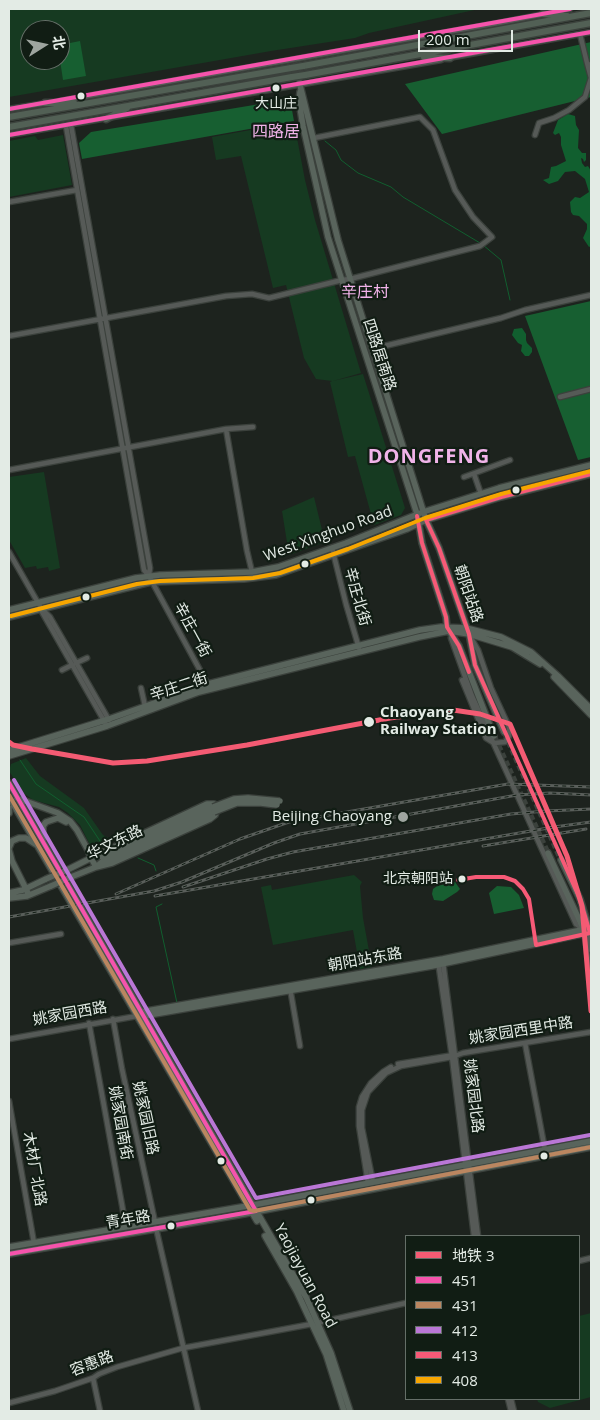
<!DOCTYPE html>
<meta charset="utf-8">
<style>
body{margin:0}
#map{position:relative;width:600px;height:1420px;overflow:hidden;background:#1d231e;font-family:"Open Sans","Noto Sans SC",sans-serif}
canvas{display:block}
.frame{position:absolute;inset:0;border:10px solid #e3ebe5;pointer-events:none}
.legend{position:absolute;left:405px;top:1235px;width:175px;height:165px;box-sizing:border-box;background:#111d14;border:1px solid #656f68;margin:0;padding:6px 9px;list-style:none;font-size:15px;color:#e3ebe5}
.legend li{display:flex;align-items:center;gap:10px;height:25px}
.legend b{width:25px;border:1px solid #656f68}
.north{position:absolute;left:20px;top:20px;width:50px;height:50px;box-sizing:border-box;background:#111d14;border:1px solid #656f68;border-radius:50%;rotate:80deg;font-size:14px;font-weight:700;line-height:20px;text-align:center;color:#e3ebe5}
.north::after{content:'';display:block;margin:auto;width:18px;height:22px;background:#9ea59f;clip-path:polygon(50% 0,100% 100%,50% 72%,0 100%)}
.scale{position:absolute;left:418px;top:30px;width:95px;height:22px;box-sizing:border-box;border:2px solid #e3ebe5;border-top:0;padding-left:6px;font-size:15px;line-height:18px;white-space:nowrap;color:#e3ebe5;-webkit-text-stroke:4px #111d14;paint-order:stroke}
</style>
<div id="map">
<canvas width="600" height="1420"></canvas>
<div class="frame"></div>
<ul class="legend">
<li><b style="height:6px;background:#f45b73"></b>地铁 3</li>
<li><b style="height:6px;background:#f653ac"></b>451</li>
<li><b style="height:6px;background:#bb8660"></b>431</li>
<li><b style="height:6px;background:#ba77d6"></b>412</li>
<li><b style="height:6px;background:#f75a77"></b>413</li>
<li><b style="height:6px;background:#f7a600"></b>408</li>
</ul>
<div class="north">北</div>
<div class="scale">200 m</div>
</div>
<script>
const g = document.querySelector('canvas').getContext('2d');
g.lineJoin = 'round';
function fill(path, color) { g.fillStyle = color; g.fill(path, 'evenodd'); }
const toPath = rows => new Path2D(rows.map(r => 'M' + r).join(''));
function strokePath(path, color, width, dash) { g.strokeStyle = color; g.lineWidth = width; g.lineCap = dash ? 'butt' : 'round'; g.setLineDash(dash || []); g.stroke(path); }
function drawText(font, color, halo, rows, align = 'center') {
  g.font = font + ' "Open Sans","Noto Sans SC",sans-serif'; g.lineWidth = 4.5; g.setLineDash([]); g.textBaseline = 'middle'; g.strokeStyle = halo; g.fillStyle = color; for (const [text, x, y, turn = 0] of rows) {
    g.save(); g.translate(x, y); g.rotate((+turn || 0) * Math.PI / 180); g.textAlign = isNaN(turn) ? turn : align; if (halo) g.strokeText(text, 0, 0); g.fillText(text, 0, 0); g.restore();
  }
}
const green = toPath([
 [9,9,479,9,369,33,355,38,271,51,9,97],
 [30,30,60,30,60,60,30,60],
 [294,122,305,180,315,220,361,373,333,381,363,374,405,508,401,515,374,525,355,456,348,457,330,382,332,381,316,379,304,358,286,285,273,288,241,156,216,160,212,137],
 [63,135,72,185,9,197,9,141,35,136,38,140],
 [44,472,60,568,49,571,48,567,37,569,36,566,25,568,9,540,9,477],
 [314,497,325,542,289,555,282,511],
 [26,758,40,776,84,808,103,835,112,840,96,846,90,845,80,825,68,813,59,807,33,800,23,793,9,771,11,764],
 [354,875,362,882,360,886,363,918,372,967,360,969,353,930,273,945,261,887,271,885,272,890],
 [591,1313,591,1397,550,1408,538,1402,537,1399,579,1399,579,1316]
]);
const forest = toPath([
 [80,41,86,76,63,80,60,60,60,45],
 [591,42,591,97,442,134,405,84],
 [290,99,294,121,82,159,79,143,91,132],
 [591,301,591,457,578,460,525,316],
 [455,882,460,889,457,892,443,901,434,900,432,894,433,889,437,886],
 [497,886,511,887,519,895,524,908,494,914,489,893]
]);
const water = toPath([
 [568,114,575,116,576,125,579,130,578,148,582,153,586,153,586,160,584,162,583,159,581,158,582,163,585,167,588,166,591,171,591,246,589,247,583,238,587,229,587,224,579,216,573,215,571,212,570,202,575,197,580,198,589,192,585,179,575,171,565,172,558,181,549,184,543,180,549,178,551,167,556,166,566,161,561,145,561,137,559,133,555,135,553,133,558,120],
 [522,328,526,334,526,340,527,343,532,348,532,352,529,356,525,356,521,351,522,345,518,343,512,335,514,329]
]);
const stream = toPath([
 [325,141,336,150,341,160,358,173,391,187,403,197,480,243],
 [483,245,501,260,510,300],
 [9,740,12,746],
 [20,760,36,784,84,817,104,847],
 [138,858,154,865,156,871],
 [162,904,156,907,177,1003]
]);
const majorTunnel = toPath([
 [505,734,561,860],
 [495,738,548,853]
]);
const minor = toPath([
 [580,34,587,63,591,66],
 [448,58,591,32],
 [297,66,300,85],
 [60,101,504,22,570,9],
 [9,109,47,103],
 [71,125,150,568,149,576],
 [66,126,144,570,149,576,208,685],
 [9,135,441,60],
 [535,135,539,123,554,118,569,110,585,97,591,78,587,63],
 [9,202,77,190],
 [9,336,226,296,252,294,269,298,342,280,350,279,480,246,492,237,473,217,455,190,433,130,420,117,314,138],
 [372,349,501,318,525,310,591,295],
 [560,397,591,389],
 [226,429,247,551,252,572],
 [9,470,226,429,253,427],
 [474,474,481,494],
 [464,477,510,460],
 [332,548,346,604,359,648],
 [9,552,41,608,50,617,109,720],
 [42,612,107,726],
 [451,638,472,696,576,924,584,930,591,981],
 [76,663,87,658],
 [62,670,72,665],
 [462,680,486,738,494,743,505,742,509,736,509,727,491,688,478,650,471,638],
 [141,688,145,706],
 [589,930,591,950],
 [9,943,61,934],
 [438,961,452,1057,474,1236],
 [443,962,478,1236],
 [290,988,300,1046],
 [113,1019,122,1069,155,1222],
 [89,1023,126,1227],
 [9,1039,137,1016],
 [525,1043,545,1150],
 [398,1064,454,1055],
 [9,1101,34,1243],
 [373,1182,362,1128,362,1110,368,1092,386,1073,401,1066,452,1057,463,1053,591,1032],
 [368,1183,359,1126,359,1107,362,1097,371,1083,383,1072,391,1067],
 [156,1228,198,1411],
 [579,1261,591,1258],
 [317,1323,406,1303],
 [93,1378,100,1411],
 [508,1399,511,1411],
 [511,1399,514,1411],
 [9,1403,55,1391,93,1378,99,1374,117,1367,183,1348,312,1324]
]);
const major = toPath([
 [300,85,338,240,426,520,439,548,469,634,475,665,504,732],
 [300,92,299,101,303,126,328,237,417,514,422,543,446,617,447,627],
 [9,610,136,578,160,575,252,572,278,567,346,543,423,512,499,488,591,465],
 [9,617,151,582,244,579,276,575,407,529,426,520,501,497,591,474],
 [449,631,459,646,494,736],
 [554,677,591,715],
 [9,750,109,719,208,684,420,630,441,627,466,628,501,637,531,652,558,676,591,709],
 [9,756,107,726,199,692,419,637,449,631,469,634,512,647,540,664],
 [9,783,306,1297,331,1353,350,1411],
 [9,797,257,1221],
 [17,798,58,813,70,821,77,830,88,850,91,858,96,867,112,863,210,819,215,815,217,810,214,804,207,804,91,858],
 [9,808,9,813],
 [43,840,43,826,46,822,58,818,66,822],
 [9,848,12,841,19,838,26,838,35,844],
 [9,850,12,861,29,895],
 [548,853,584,930],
 [561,860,580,899,589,928],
 [67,870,91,858,102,856,213,807],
 [71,877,96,867,103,861,214,812],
 [9,893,23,890,46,879],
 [9,898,27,896,51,886],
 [141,1012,443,959,591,928],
 [143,1016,432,966,591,932],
 [265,1236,297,1292,326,1354,344,1411],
 [9,1247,253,1205,591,1141],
 [9,1254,244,1214,591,1147]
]);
const highway = toPath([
 [543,14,567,16],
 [424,57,450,58],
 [303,66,591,13],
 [305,75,591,23],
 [45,103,74,103],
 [9,117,291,68],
 [106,119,127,108],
 [9,127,292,77]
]);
const rail = toPath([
 [483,846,586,829],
 [183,887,267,859,293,852,511,814,546,811,591,809],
 [116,894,240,839,289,822,508,784,591,787],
 [155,896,554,827,591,822],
 [9,917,154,891,182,882,274,843,300,834,517,795,550,793,591,795]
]);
const majorBridge = toPath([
 [213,807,234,799,248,798,280,801],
 [214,812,237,803,261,803,277,805],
 [46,879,67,870],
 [51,886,71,877]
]);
const highwayBridge = toPath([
 [291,68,303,66],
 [292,77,305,75]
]);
const bus1 = toPath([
 [9,109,570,9],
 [9,135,591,32],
 [9,783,256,1211,9,1254]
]);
const bus2 = toPath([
 [9,795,250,1210,254,1211,591,1147]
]);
const bus3 = toPath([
 [14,780,256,1198,590,1135]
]);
const bus4 = toPath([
 [417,516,422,543,446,617,447,627,459,646,469,672],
 [458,880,476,877,504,877,515,881,523,889,529,899,536,945,590,933,580,899,475,665,469,634,439,548,426,520,501,497,591,474]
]);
const bus5 = toPath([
 [11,616,137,584,160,581,253,578,280,573,348,549,425,518,501,494,591,471]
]);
const metro1 = toPath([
 [9,742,13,745,32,749,113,763,147,761,247,745,390,718,453,710,480,714,510,724,567,856,582,906,591,1011]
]);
const markers = [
 [276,88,4.5,"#e3ebe5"],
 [81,96,4.5,"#e3ebe5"],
 [516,490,4.5,"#e3ebe5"],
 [305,564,4.5,"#e3ebe5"],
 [86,597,4.5,"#e3ebe5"],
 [369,722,6,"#e3ebe5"],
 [403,817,6,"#9ea59f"],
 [462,879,4.5,"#e3ebe5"],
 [544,1156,4.5,"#e3ebe5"],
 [221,1161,4.5,"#e3ebe5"],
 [311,1200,4.5,"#e3ebe5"],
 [171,1226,4.5,"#e3ebe5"]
];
const busNames = [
 ["大山庄",276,104],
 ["北京朝阳站",453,879,"right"]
];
const streetNames = [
 ["四路居南路",379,355,72],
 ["West Xinghuo Road",328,534,-20],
 ["朝阳站路",468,594,71],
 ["辛庄北街",357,597,74],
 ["辛庄一街",192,630,61],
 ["辛庄二街",179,687,-18],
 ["华文东路",115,843,-26],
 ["朝阳站东路",365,960,-10],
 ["姚家园西路",70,1014,-10],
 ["姚家园西里中路",521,1031,-9],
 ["姚家园北路",473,1096,83],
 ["姚家园旧路",145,1118,78],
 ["姚家园南街",120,1123,80],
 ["木材厂北路",34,1169,80],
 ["青年路",128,1220,-10],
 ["Yaojiayuan Road",305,1276,62],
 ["容惠路",92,1364,-21]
];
const stopNames = [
 ["Chaoyang",380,713],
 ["Railway Station",380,730]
];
const poiNames = [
 ["Beijing Chaoyang",392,817]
];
const neighbourhoodNames = [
 ["四路居",276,132],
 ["辛庄村",365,292]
];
const districtNames = [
 ["DONGFENG",429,457]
];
fill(green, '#163a21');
fill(forest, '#175f31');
fill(water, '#115f2f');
strokePath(stream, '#115f2f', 1);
strokePath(majorTunnel, '#3b413c', 5.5, [5.5, 3]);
strokePath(minor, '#3b413c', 7);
strokePath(major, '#3b413c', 8);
strokePath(highway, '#3b413c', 9);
strokePath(minor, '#565a57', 4.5);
strokePath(major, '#59645c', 5.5);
strokePath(highway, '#526055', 6);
strokePath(rail, '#595e5a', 3);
strokePath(rail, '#111d14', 1, [4]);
strokePath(majorBridge, '#3b413c', 8, []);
strokePath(highwayBridge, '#3b413c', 9, []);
strokePath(majorBridge, '#59645c', 5.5);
strokePath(highwayBridge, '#526055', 6);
strokePath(bus1, '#f653ac', 4);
strokePath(bus2, '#bb8660', 4);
strokePath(bus3, '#ba77d6', 4);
strokePath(bus4, '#f75a77', 4);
strokePath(bus5, '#f7a600', 4);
strokePath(metro1, '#f45b73', 5);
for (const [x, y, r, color] of markers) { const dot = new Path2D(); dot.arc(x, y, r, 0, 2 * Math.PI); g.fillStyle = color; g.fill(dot); strokePath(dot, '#111d14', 2); }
drawText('14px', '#e3ebe5', '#111d14', busNames);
drawText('15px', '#e3ebe5', '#111d14', streetNames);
drawText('bold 15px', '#e3ebe5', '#111d14', stopNames, 'left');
drawText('15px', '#e3ebe5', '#111d14', poiNames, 'right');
drawText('16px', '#f1b3e9', '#111d14', neighbourhoodNames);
g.letterSpacing = '1px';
drawText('bold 20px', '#f1b3e9', '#111d14', districtNames);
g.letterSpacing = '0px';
</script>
